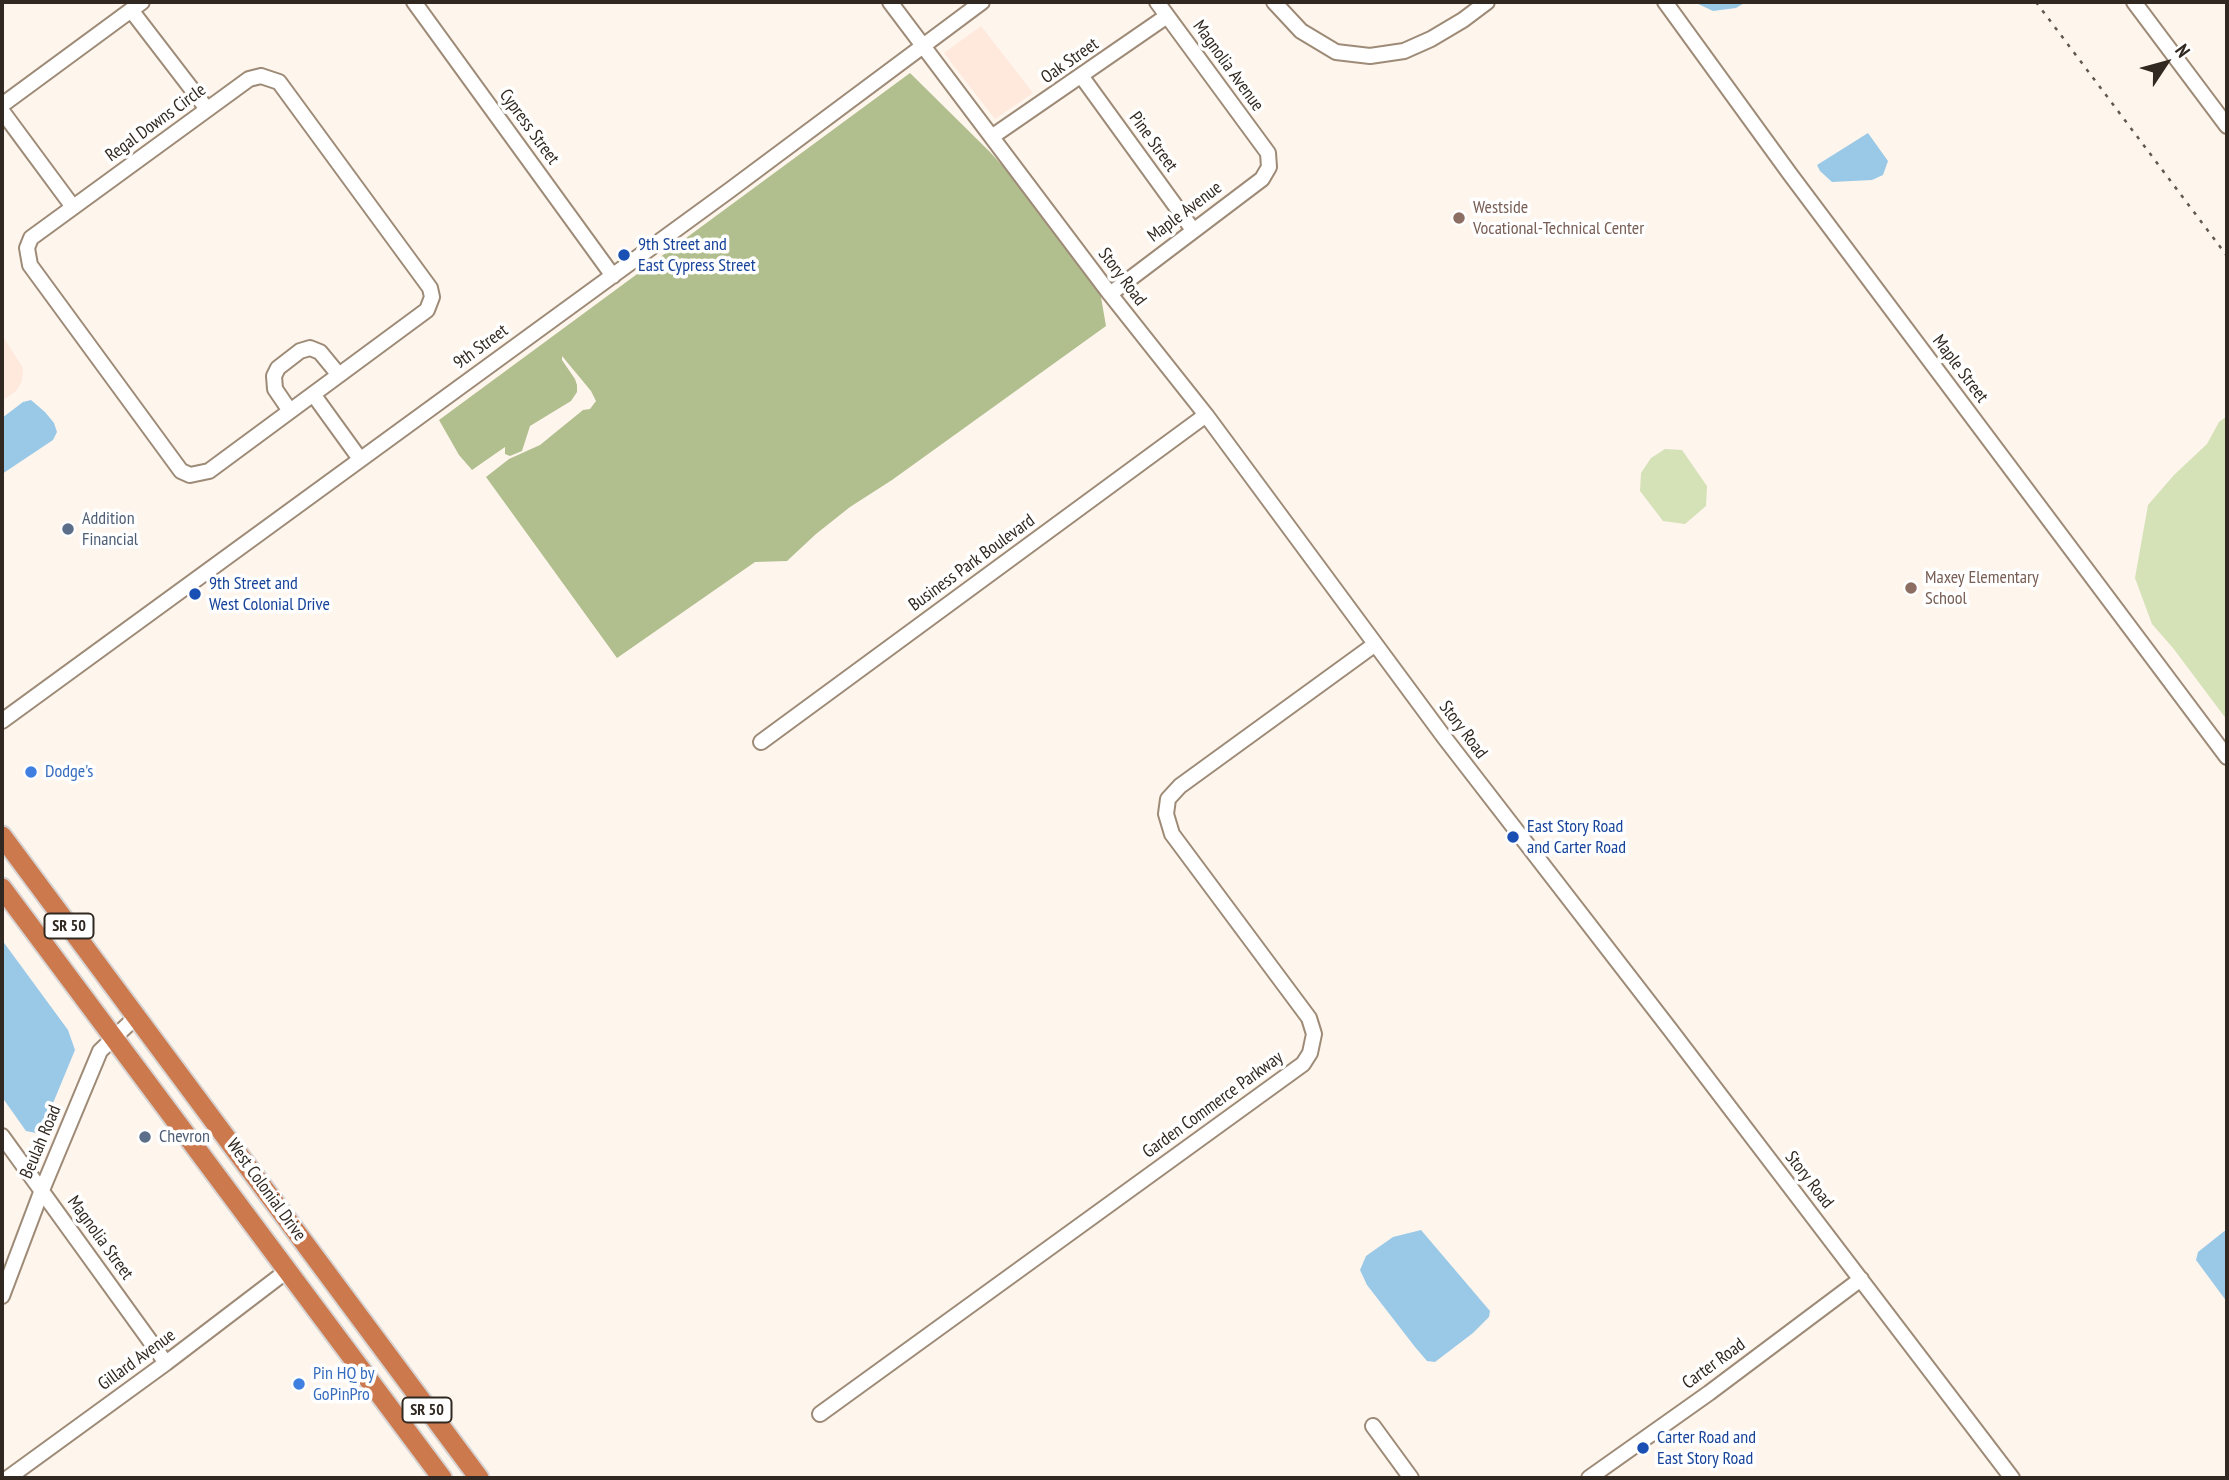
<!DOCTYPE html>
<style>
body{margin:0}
#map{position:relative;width:2229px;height:1480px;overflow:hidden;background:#fef5ed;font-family:"PT Sans Narrow",sans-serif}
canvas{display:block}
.frame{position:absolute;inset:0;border:4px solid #312921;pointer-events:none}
.north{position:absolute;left:2131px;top:28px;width:70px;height:70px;-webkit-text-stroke:5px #fff;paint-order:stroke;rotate:54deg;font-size:19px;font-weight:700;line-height:28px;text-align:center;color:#312921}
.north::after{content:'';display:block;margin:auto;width:24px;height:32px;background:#312921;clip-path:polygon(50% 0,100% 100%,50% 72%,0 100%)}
</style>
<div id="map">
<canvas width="2229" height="1480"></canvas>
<div class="frame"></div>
<div class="north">N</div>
</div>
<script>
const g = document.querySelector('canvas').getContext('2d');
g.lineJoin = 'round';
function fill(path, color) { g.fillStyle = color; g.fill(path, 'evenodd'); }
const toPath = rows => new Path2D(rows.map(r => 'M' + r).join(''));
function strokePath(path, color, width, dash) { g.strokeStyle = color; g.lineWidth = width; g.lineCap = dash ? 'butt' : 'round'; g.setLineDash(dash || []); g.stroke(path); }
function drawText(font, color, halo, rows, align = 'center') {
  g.font = font + ' "PT Sans Narrow",sans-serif'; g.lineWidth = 7; g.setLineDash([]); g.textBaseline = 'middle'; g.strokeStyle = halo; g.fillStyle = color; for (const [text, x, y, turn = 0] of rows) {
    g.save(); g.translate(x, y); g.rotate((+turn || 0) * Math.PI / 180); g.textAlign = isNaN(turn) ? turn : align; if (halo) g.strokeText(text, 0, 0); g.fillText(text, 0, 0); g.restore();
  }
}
const commercial = toPath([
 [981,26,1033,93,995,119,944,53],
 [2,335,23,368,22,381,16,391,2,401]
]);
const green = toPath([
 [2227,416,2227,720,2173,648,2152,624,2135,578,2148,505,2174,475,2207,444,2219,422],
 [1665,449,1682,450,1707,486,1706,506,1685,524,1663,521,1640,491,1641,473,1651,458]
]);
const forest = toPath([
 [910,73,990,152,1027,193,1098,280,1106,326,892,480,850,507,816,534,787,561,755,562,617,658,486,477,509,459,540,445,583,410,590,409,596,401,591,391,562,356,562,360,575,379,577,385,577,392,571,401,530,426,522,451,510,456,505,454,505,447,472,470,459,455,439,420]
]);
const water = toPath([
 [1694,2,1746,2,1736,8,1713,11],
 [1868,133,1888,161,1883,175,1872,180,1832,182,1820,171,1817,165],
 [31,400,45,412,54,423,57,432,53,440,2,474,2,418,23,402],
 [2,940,68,1030,75,1050,44,1125,36,1133,26,1131,2,1097],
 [2227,1229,2227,1302,2196,1260,2198,1252],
 [1421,1230,1490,1311,1489,1317,1473,1333,1435,1362,1427,1361,1415,1347,1367,1285,1360,1270,1366,1256,1393,1237]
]);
const minor = toPath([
 [414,2,613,276],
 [890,2,1110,294,1206,415,1444,737,1669,1028,2012,1478],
 [1274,2,1301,31,1336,52,1370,56,1404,51,1431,39,1463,20,1487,2],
 [1665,2,1790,174,2227,757],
 [2134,2,2227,126],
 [131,10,207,109],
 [261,76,279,82,430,288,432,297,427,310,209,471,190,475,181,471,30,265,27,248,31,238,249,79,261,76],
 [1082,77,1193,230],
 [2,105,142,2],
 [2,111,73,207],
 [993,136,1167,16],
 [1110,294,1262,179,1269,167,1268,153,1157,2],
 [313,394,360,459],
 [290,411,275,389,274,376,278,368,300,351,310,348,320,352,339,375],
 [2,721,730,190,982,2],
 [761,742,1206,415],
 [2,1136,166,1363],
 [2,1296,42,1190,100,1051,136,1017],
 [820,1414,1303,1064,1310,1053,1314,1034,1309,1018,1172,834,1166,814,1168,799,1180,786,1374,645],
 [1373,1426,1411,1478],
 [8,1478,166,1363,288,1270],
 [1589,1478,1709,1393,1861,1279]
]);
const highway = toPath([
 [2,836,479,1478],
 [2,888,442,1478]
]);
const rail = toPath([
 [2036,2,2227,256]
]);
const markers = [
 [1459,218,7,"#8d6e63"],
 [624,255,7,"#1a4fb4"],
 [68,529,7,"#5c6f8a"],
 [1911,588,7,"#8d6e63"],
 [195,594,7,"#1a4fb4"],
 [31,772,7,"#3f7fe0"],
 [1513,837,7,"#1a4fb4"],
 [145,1137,7,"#5c6f8a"],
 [299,1384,7,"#3f7fe0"],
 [1643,1448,7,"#1a4fb4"]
];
const shields = [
 [69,926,49],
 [427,1410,49]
];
const shieldNames = [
 ["SR 50",69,926],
 ["SR 50",427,1410]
];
const streetNames = [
 ["Oak Street",1070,61,-35],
 ["Magnolia Avenue",1228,66,54],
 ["Regal Downs Circle",156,123,-36],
 ["Cypress Street",529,127,54],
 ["Pine Street",1153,142,54],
 ["Maple Avenue",1185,212,-37],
 ["Story Road",1122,277,53],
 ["9th Street",481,347,-36],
 ["Maple Street",1960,369,53],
 ["Business Park Boulevard",972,563,-36],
 ["Story Road",1463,730,53],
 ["Garden Commerce Parkway",1213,1105,-36],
 ["Beulah Road",41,1142,-67],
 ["Story Road",1809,1180,52],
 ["West Colonial Drive",266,1190,54],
 ["Magnolia Street",100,1238,54],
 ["Gillard Avenue",137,1360,-36],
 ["Carter Road",1714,1364,-36]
];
const educationNames = [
 ["Westside",1473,208],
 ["Vocational-Technical Center",1473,229],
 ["Maxey Elementary",1925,578],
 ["School",1925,599]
];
const transitNames = [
 ["9th Street and",638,245],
 ["East Cypress Street",638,266],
 ["9th Street and",209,584],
 ["West Colonial Drive",209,605],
 ["East Story Road",1527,827],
 ["and Carter Road",1527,848],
 ["Carter Road and",1657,1438],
 ["East Story Road",1657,1459]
];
const serviceNames = [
 ["Addition",82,519],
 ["Financial",82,540],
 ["Chevron",159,1137]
];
const shopNames = [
 ["Dodge's",45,772],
 ["Pin HQ by",313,1374],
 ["GoPinPro",313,1395]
];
fill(commercial, '#ffe8dc');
fill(green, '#d5e1b6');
fill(forest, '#b1be8e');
fill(water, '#9ac9e8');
strokePath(minor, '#9e8b77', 18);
strokePath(highway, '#d6d4d3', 23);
strokePath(minor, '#fff', 14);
strokePath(highway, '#cd794e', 19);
strokePath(rail, '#60574f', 2.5, [3.5, 7]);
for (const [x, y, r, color] of markers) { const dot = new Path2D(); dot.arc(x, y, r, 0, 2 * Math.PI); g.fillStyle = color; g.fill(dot); strokePath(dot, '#fff', 2.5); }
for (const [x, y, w] of shields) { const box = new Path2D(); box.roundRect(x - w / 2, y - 12.5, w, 25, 5); g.fillStyle = '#fff'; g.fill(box); strokePath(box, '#312921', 2); }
drawText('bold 16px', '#312921', null, shieldNames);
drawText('18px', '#312921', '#fff', streetNames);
drawText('18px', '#785e54', '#fff', educationNames, 'left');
drawText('18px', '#164399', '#fff', transitNames, 'left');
drawText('18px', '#4e5e75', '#fff', serviceNames, 'left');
drawText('18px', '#366cbe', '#fff', shopNames, 'left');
</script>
